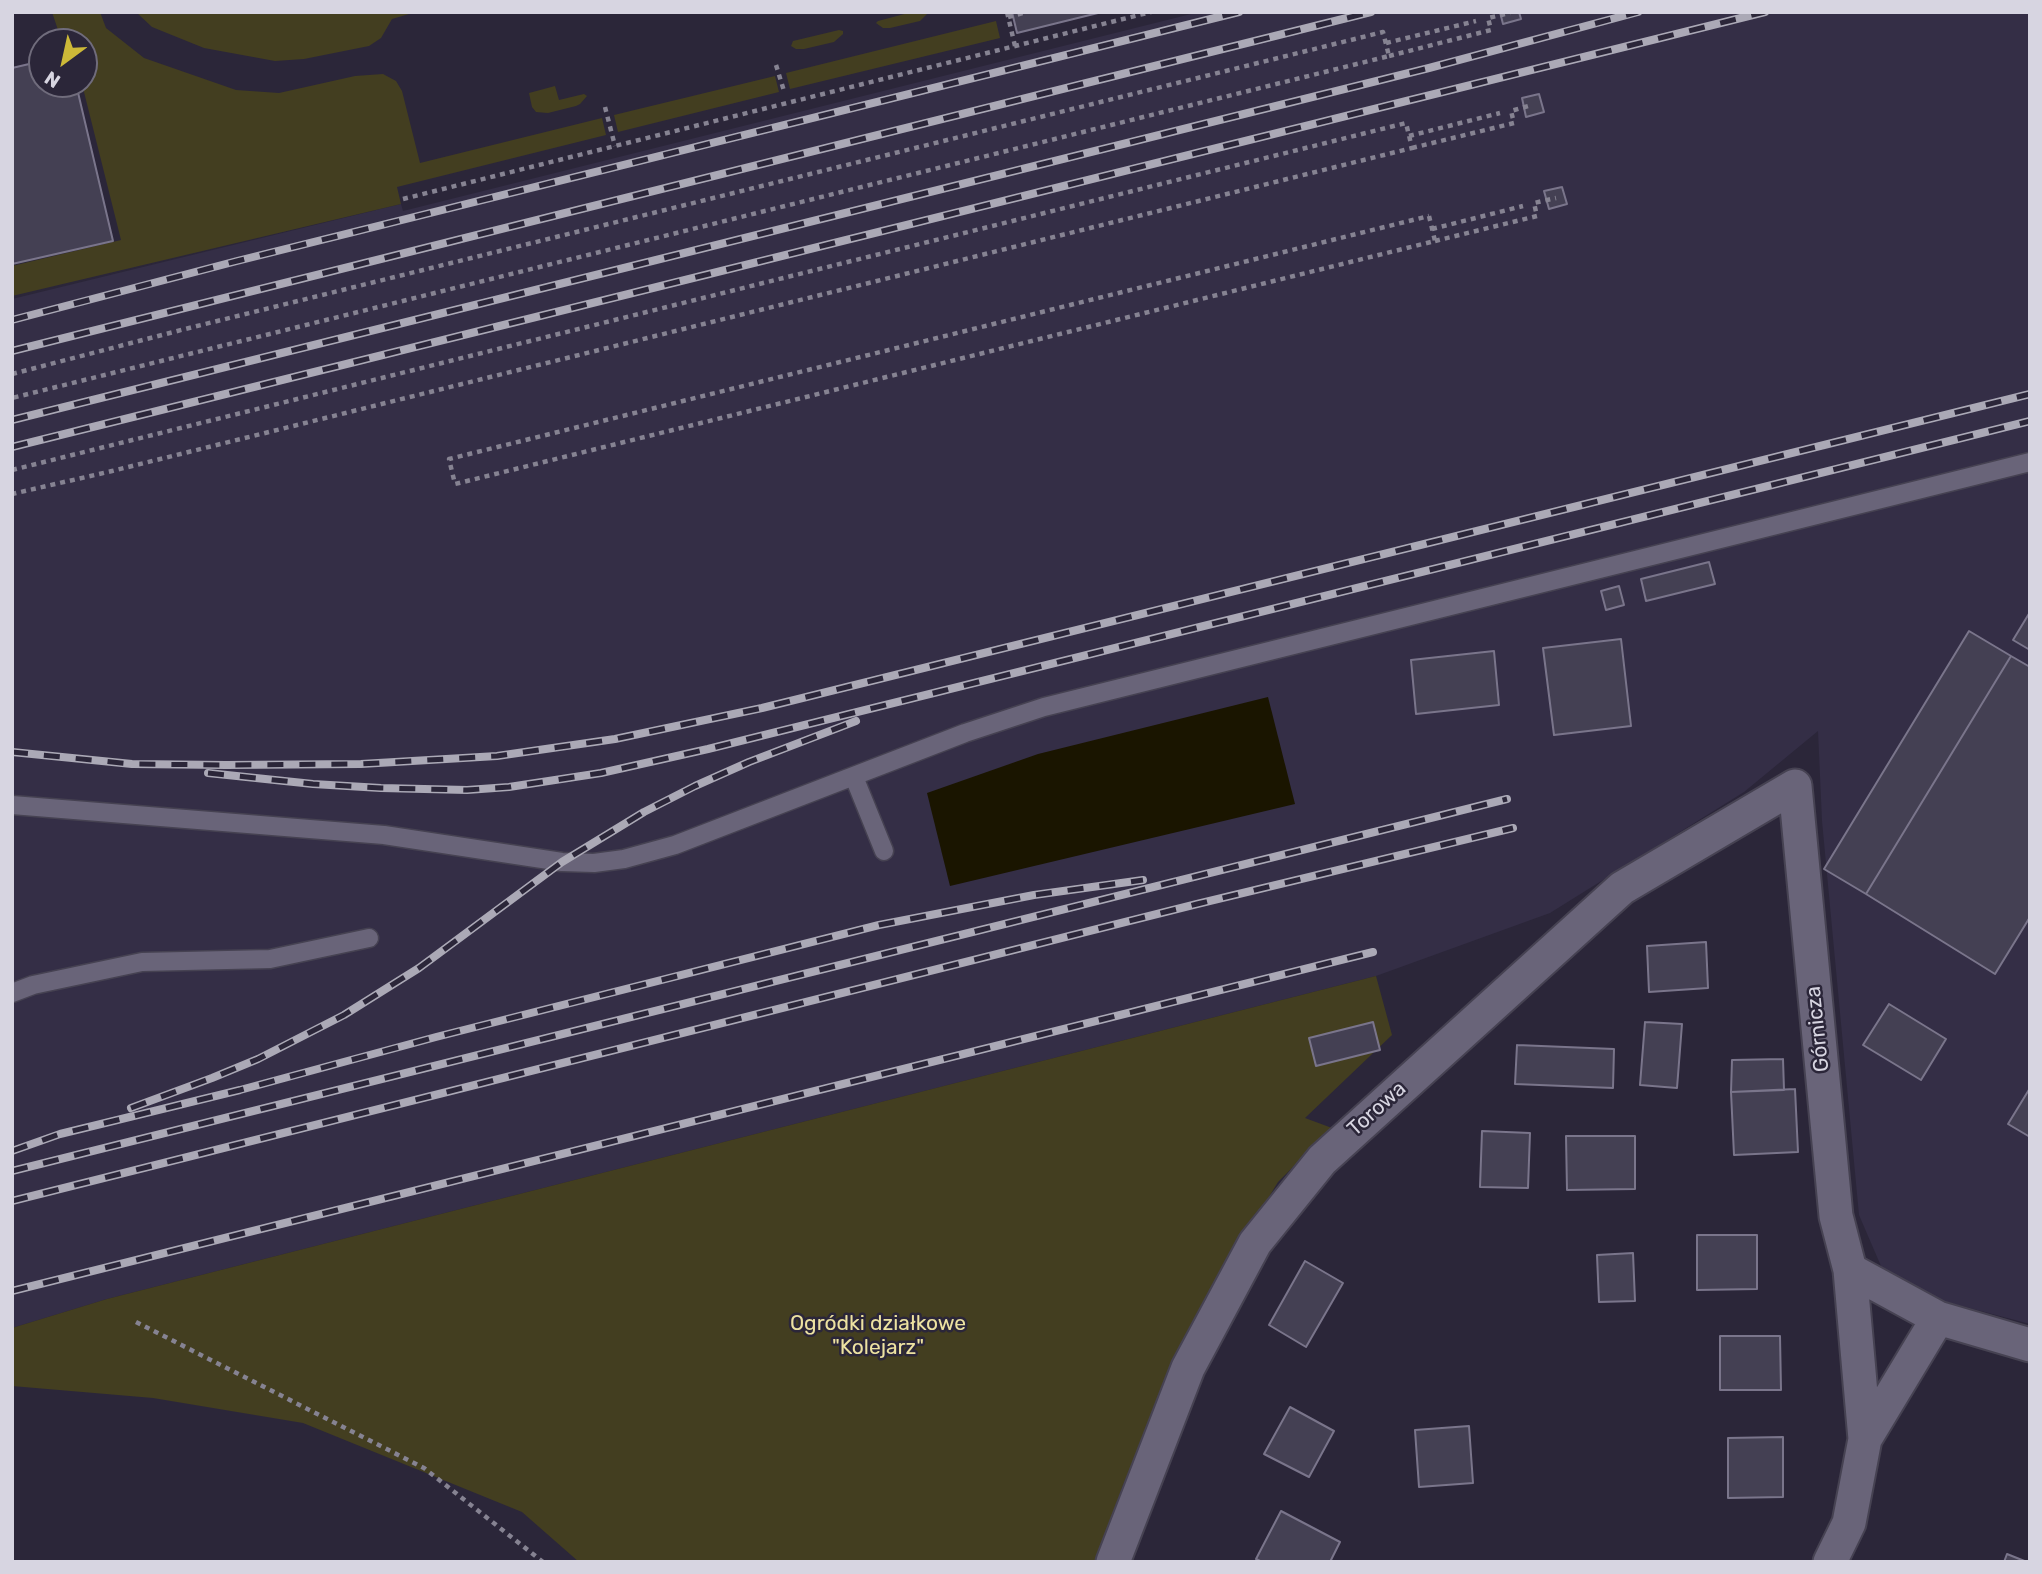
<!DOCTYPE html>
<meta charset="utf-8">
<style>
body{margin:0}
#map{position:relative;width:2042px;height:1574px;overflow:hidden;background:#2b2639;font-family:Rubik,sans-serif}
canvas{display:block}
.frame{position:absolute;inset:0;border:14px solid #d7d5e1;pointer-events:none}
.north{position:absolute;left:28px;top:28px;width:70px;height:70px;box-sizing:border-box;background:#2b2639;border:2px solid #706c7c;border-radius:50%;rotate:213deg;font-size:19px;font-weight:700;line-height:28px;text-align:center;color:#d7d5e1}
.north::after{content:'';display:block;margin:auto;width:24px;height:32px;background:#cdb938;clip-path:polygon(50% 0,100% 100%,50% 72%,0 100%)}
</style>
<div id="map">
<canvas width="2042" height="1574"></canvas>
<div class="frame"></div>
<div class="north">N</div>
</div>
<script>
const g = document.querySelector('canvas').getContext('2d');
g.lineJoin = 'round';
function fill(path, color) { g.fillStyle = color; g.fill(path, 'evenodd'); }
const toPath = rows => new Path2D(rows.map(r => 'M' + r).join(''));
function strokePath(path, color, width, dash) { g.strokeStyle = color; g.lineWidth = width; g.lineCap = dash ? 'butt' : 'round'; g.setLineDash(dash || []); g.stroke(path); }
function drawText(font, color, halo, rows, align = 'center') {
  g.font = font + ' Rubik,sans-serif'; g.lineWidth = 5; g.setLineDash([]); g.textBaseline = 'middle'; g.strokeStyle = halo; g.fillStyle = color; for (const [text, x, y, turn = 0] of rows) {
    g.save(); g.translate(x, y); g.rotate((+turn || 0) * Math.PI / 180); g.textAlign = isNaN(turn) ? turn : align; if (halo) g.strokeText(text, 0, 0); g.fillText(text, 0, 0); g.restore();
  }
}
const built = toPath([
 [1199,12,2030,12,2030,1324,1890,1287,1859,1215,1822,821,1818,731,1744,792,1550,913,1376,976,107,1299,12,1328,12,299,401,204,403,211]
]);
const green = toPath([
 [52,12,100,12,106,28,144,58,236,90,279,93,355,76,383,74,396,81,402,91,420,163,602,118,606,135,397,187,401,204,12,296,12,266,121,240,82,84,84,84,84,42,62,42],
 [136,12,416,12,392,19,381,38,369,46,304,59,275,61,204,48,152,27],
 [912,12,929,12,920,21,890,28,883,28,876,23,878,21],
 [996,21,1000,38,790,89,786,73],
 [839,30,843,31,843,34,834,42,804,49,796,49,791,46,793,41],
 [775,76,779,92,618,132,614,115],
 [555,86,559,100,584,94,587,96,580,104,576,106,548,113,536,112,532,107,529,93],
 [1376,976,1392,1035,1305,1118,1332,1128,1278,1182,1212,1291,1123,1485,1095,1562,579,1562,522,1512,303,1423,153,1398,12,1386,12,1328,107,1299]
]);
const water = toPath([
 [1268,697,1295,804,950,886,927,793,1038,754]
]);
const building = toPath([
 [1012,12,1102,12,1017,33,1012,12],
 [1500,12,1519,12,1521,19,1503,24,1500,12],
 [42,61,42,84,76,84,113,241,12,264,12,68,42,61],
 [1539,94,1544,112,1526,117,1522,98,1539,94],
 [1562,187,1567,204,1549,209,1544,191,1562,187],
 [1709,562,1715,584,1646,601,1641,579,1709,562],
 [1619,586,1624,605,1606,610,1601,591,1619,586],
 [2030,612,2030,650,2013,640,2030,612],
 [1969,631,2011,656,1866,894,1824,869,1969,631],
 [1621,639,1631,726,1554,735,1543,648,1621,639],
 [1494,651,1499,705,1416,714,1411,660,1494,651],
 [2011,656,2030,667,2030,917,1995,974,1866,894,2011,656],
 [1706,942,1708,988,1649,992,1647,946,1706,942],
 [1889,1004,1946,1039,1921,1080,1863,1045,1889,1004],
 [1373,1022,1380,1050,1316,1066,1309,1038,1373,1022],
 [1645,1022,1682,1024,1677,1088,1640,1085,1645,1022],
 [1517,1045,1614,1049,1613,1088,1515,1084,1517,1045],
 [1783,1059,1784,1090,1731,1092,1732,1060,1783,1059],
 [2030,1088,2030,1137,2008,1124,2030,1088],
 [1795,1089,1798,1152,1734,1155,1731,1092,1795,1089],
 [1482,1131,1530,1133,1528,1188,1480,1187,1482,1131],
 [1566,1136,1635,1136,1635,1189,1567,1190,1566,1136],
 [1697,1235,1757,1235,1757,1289,1697,1290,1697,1235],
 [1633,1253,1635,1301,1599,1302,1597,1255,1633,1253],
 [1305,1261,1343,1283,1306,1347,1269,1325,1305,1261],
 [1720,1336,1780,1336,1781,1390,1720,1390,1720,1336],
 [1290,1407,1334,1431,1309,1477,1264,1454,1290,1407],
 [1469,1426,1473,1483,1419,1487,1415,1430,1469,1426],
 [1783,1437,1783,1497,1728,1498,1728,1438,1783,1437],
 [1281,1511,1340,1542,1330,1562,1262,1562,1256,1559,1281,1511],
 [2007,1554,2027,1562,2004,1562,2007,1554]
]);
const path = toPath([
 [1007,12,1015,46],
 [1008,17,1027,12],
 [1386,43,1476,21],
 [1389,56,1491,30,1488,18,1510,13],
 [776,65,784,91],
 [605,107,615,146],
 [1409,136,1500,113],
 [1412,148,1514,123,1511,111,1532,105],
 [403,199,1151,12],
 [1429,216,1435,241,455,484,449,459,1429,216],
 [1432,229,1523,206],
 [1435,241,1537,216,1534,203,1556,198],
 [12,374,185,329,1383,32,1389,56,12,398],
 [12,470,1406,123,1412,148,112,471,12,494],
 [136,1322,424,1468,543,1562]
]);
const service = toPath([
 [854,777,884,851],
 [12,805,384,835,562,862,594,863,624,859,675,845,965,733,1044,707,2030,462],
 [12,993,33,985,142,962,270,959,369,938]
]);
const minor = toPath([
 [1850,1270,1865,1439],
 [1113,1562,1188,1368,1255,1243,1322,1160,1622,888,1795,786,1836,1216,1850,1270,1938,1318],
 [1830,1562,1849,1523,1865,1439,1938,1318,2030,1345]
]);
const rail = toPath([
 [12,320,237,261,1239,12],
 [12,351,1371,12],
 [12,420,1429,68,1638,12],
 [12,447,1765,12],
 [12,752,132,764,226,765,361,764,497,756,615,739,762,708,2030,394],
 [208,773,313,784,381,788,467,790,509,787,601,773,708,749,2030,421],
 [131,1108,212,1078,258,1059,344,1015,419,968,562,862,644,812,695,786,749,762,856,721],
 [12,1151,60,1134,240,1090,436,1037,879,925,1034,895,1143,880],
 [12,1171,1507,799],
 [12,1201,1197,904,1513,828],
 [12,1291,1373,952]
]);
const streetNames = [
 ["Górnicza",1818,1029,-96],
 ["Torowa",1377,1109,-42]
];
const parkNames = [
 ["Ogródki działkowe",878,1324],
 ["\"Kolejarz\"",878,1348]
];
fill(built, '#342e46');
fill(green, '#433e20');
fill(water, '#1a1500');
fill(building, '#444053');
strokePath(building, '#7a758b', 2);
strokePath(service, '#464252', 21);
strokePath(minor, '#464252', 37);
strokePath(path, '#868392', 4.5, [5, 5]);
strokePath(service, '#696479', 18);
strokePath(minor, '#696479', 33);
strokePath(rail, '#aba9b6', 8);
strokePath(rail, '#2b2639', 5, [16]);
drawText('21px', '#d7d5e1', '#2b2639', streetNames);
drawText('21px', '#ede2a1', '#2b2639', parkNames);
</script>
